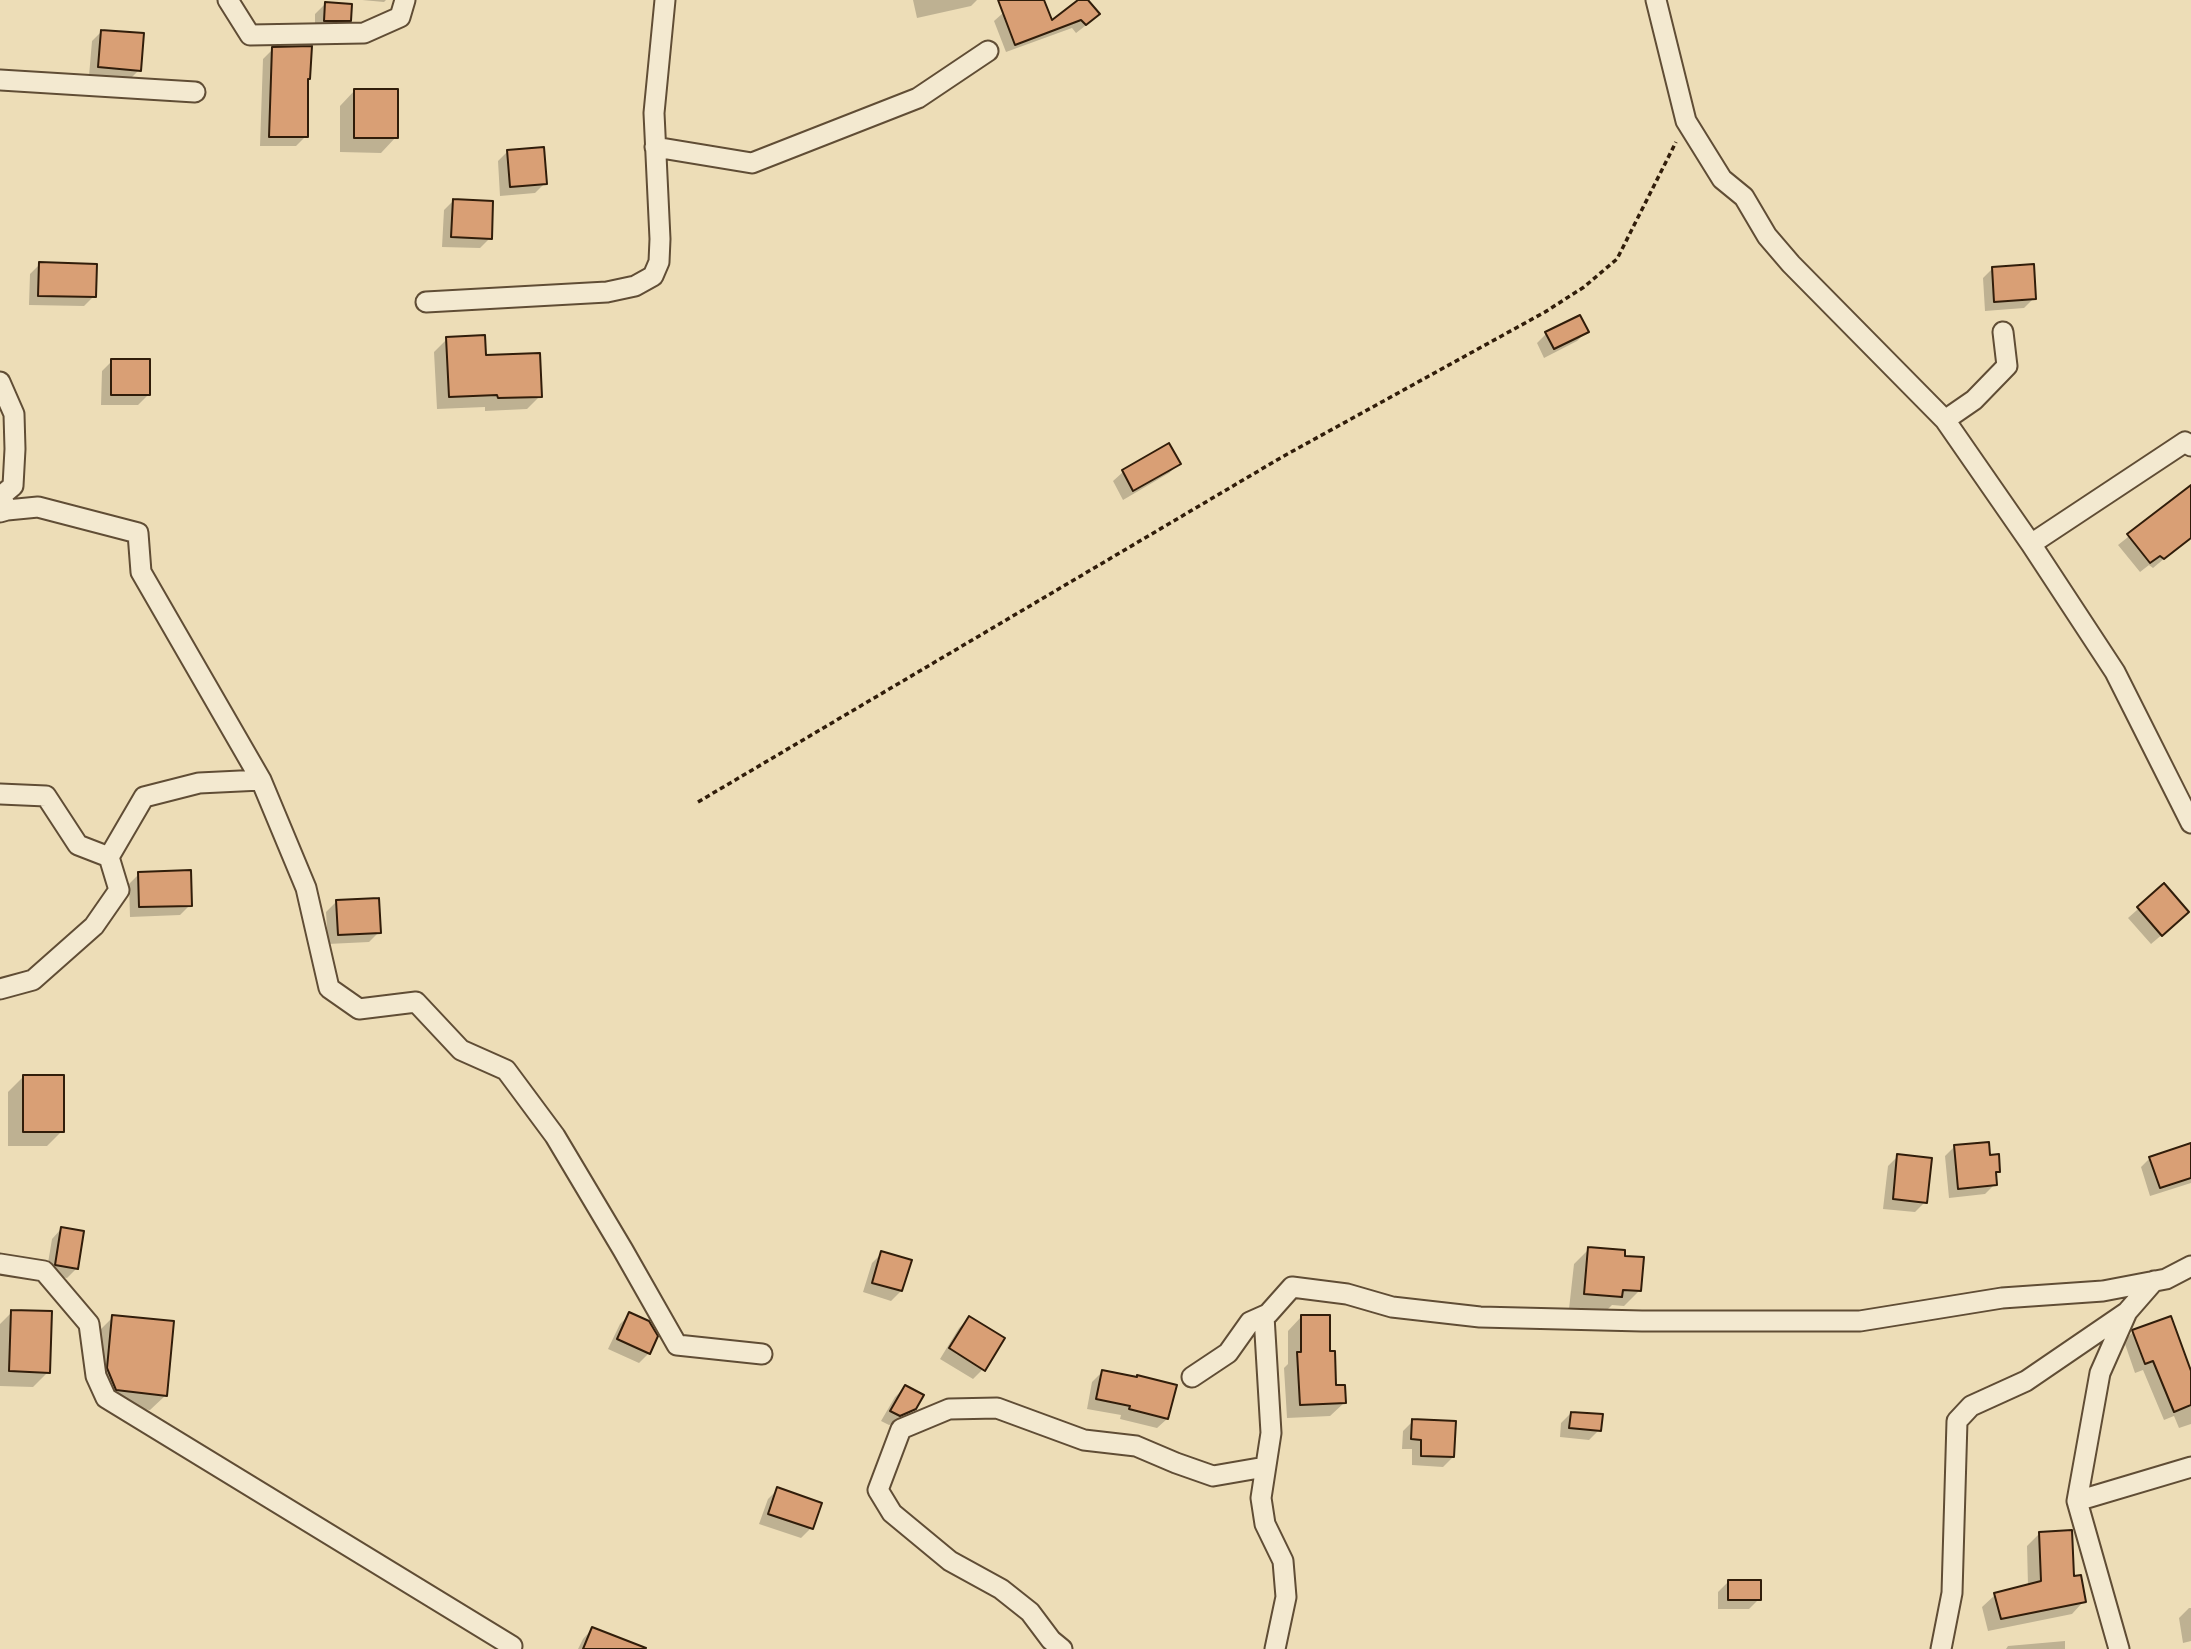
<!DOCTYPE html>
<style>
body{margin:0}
canvas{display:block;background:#edddb7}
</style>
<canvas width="2191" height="1649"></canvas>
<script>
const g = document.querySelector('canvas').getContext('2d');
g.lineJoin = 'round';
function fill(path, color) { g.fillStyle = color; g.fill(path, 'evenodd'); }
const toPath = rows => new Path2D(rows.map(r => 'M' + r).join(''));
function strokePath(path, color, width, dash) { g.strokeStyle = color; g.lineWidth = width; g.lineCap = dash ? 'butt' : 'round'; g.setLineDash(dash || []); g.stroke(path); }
const shadow = toPath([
 [362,0,386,0,384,2],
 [913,0,977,0,971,6,917,18],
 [1037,0,1043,0,1051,23,1081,0,1086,0,1089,23,1076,33,1072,28,1006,52,994,21,1003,13],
 [325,4,349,20,339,30,315,31,315,14],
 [102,31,139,70,129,80,89,76,92,41],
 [273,49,306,81,306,136,296,146,260,146,263,59],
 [355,90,396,137,381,153,340,152,340,106],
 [508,151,545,183,535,193,500,196,498,161],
 [454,200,490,238,480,248,442,247,444,210],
 [40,264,94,296,84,306,29,305,30,274],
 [1993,268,2034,298,2024,308,1985,311,1983,278],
 [1587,331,1577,341,1544,358,1537,343,1546,334],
 [447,339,485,357,540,396,527,409,485,411,485,407,437,409,434,352],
 [112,361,148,395,138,405,101,405,102,371],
 [1169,446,1179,464,1169,473,1123,500,1113,481,1123,472],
 [2191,487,2191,530,2165,558,2153,568,2149,565,2140,572,2118,545],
 [139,874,190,905,180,915,130,917,129,884],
 [2164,886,2177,922,2151,944,2128,918],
 [336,902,379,932,369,942,328,944,326,912],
 [24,1076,62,1131,47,1146,8,1146,8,1092],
 [1955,1146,1988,1157,1999,1171,1995,1175,1995,1184,1985,1194,1949,1198,1945,1156],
 [2191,1154,2191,1183,2150,1196,2141,1167,2150,1158],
 [1898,1156,1925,1202,1915,1212,1883,1209,1888,1166],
 [61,1229,77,1268,67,1278,46,1275,52,1239],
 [1589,1249,1639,1291,1624,1306,1612,1305,1605,1312,1569,1309,1574,1264],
 [882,1253,901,1291,891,1301,863,1292,872,1263],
 [12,1312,48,1372,33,1387,0,1386,0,1324],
 [630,1314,649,1353,639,1363,608,1349,620,1324],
 [113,1317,166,1395,150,1410,100,1404,98,1332],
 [1301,1317,1329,1353,1335,1387,1344,1403,1330,1416,1287,1418,1284,1368,1288,1364,1288,1331],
 [969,1318,983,1369,973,1379,940,1359,959,1328],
 [2134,1331,2188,1368,2191,1367,2191,1424,2179,1428,2174,1416,2164,1420,2143,1370,2135,1373,2124,1341],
 [1102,1372,1167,1419,1157,1428,1120,1419,1121,1415,1087,1409,1092,1382],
 [905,1387,915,1408,904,1419,889,1425,881,1421,895,1397],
 [1571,1413,1599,1430,1589,1440,1560,1437,1561,1423],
 [1413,1421,1453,1457,1443,1467,1412,1465,1412,1449,1402,1449,1403,1431],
 [778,1489,811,1528,801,1538,759,1524,768,1499],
 [2040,1533,2073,1579,2084,1601,2072,1614,1988,1631,1982,1607,1995,1595,2028,1586,2027,1546],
 [1728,1582,1759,1599,1749,1609,1718,1609,1718,1592],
 [2189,1608,2191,1608,2191,1641,2183,1643,2179,1618],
 [592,1629,636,1649,578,1649,583,1639],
 [2065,1641,2065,1649,2006,1649,2008,1646]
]);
const building = toPath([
 [998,0,1044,0,1052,20,1078,0,1088,0,1100,14,1086,25,1081,20,1015,45,998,0],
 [325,2,352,4,351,21,324,21,325,2],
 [101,30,144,33,141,71,98,67,101,30],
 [312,46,310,79,308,79,308,137,269,137,272,47,312,46],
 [354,89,398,89,398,138,354,138,354,89],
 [544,147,547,184,510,187,507,150,544,147],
 [453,199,493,201,492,239,451,237,453,199],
 [39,262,97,264,96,297,38,296,39,262],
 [2034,264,2036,299,1994,302,1992,267,2034,264],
 [1580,315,1589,332,1554,349,1545,332,1580,315],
 [485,335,486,355,540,353,542,397,498,398,497,395,449,397,446,337,485,335],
 [111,359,150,359,150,395,111,395,111,359],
 [1169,443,1181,464,1133,491,1122,470,1169,443],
 [2191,485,2191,538,2164,559,2160,556,2150,563,2127,534,2191,485],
 [191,870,192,906,139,907,138,872,191,870],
 [2164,883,2189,912,2162,936,2137,907,2164,883],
 [379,898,381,933,338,935,336,900,379,898],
 [23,1075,64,1075,64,1132,23,1132,23,1075],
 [1989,1142,1990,1155,1999,1154,2000,1172,1996,1172,1997,1185,1958,1189,1954,1145,1989,1142],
 [2191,1143,2191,1178,2160,1188,2149,1157,2191,1143],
 [1897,1154,1932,1158,1927,1203,1893,1199,1897,1154],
 [61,1227,84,1231,78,1269,55,1265,61,1227],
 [1588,1247,1625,1250,1625,1256,1644,1257,1641,1291,1623,1290,1622,1297,1584,1294,1588,1247],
 [881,1251,912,1260,902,1291,872,1283,881,1251],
 [11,1310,52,1311,50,1373,9,1371,11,1310],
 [629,1312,649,1321,658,1336,650,1354,617,1339,629,1312],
 [112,1315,174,1321,167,1396,116,1390,107,1368,112,1315],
 [1301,1315,1330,1315,1330,1351,1335,1351,1336,1385,1345,1385,1346,1403,1300,1405,1297,1352,1301,1352,1301,1315],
 [969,1316,1005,1338,985,1371,949,1348,969,1316],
 [2171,1316,2191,1371,2191,1405,2174,1412,2153,1361,2145,1364,2132,1330,2171,1316],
 [1102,1370,1137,1377,1137,1375,1177,1385,1168,1419,1129,1409,1130,1406,1096,1399,1102,1370],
 [905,1385,924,1395,916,1409,900,1416,890,1411,905,1385],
 [1571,1412,1603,1414,1601,1431,1569,1428,1571,1412],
 [1412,1419,1456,1421,1454,1457,1421,1456,1421,1440,1411,1439,1412,1419],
 [777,1487,822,1503,813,1529,768,1514,777,1487],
 [2072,1530,2074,1576,2081,1575,2086,1602,2001,1619,1994,1593,2041,1581,2039,1532,2072,1530],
 [1728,1580,1761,1580,1761,1600,1728,1600,1728,1580],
 [592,1627,646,1648,645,1649,583,1649,592,1627]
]);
const path = toPath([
 [698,802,1282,457,1545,312,1584,287,1617,259,1676,142]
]);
const minor = toPath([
 [228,0,250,35,364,33,400,17,405,0],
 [1656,0,1686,121,1722,179,1744,197,1767,236,1791,264,1945,420,2031,544,2115,672,2191,823],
 [0,80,195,92],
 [655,147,752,163,918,98,988,51],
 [426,302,607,292,635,286,653,276,659,262,660,239,654,113,665,0],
 [0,382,14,414,15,449,13,486,1,496,7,510,0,512],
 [1945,420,1974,400,2007,366,2003,332],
 [7,510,38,507,138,533,141,572,261,780,306,888,329,988,359,1009,416,1002,461,1050,506,1070,555,1136,623,1250,677,1345,762,1354],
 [2031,544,2185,442,2191,446],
 [0,794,46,796,78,845,109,857,119,890,94,926,33,980,0,989],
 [109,857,144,797,199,783,261,780],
 [0,1264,44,1271,89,1324,96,1376,106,1398,512,1646,511,1649],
 [1264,1316,1271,1433,1261,1498,1265,1524,1283,1561,1286,1597,1275,1649],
 [1192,1377,1228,1353,1250,1322,1268,1314,1292,1287,1347,1294,1392,1307,1480,1317,1642,1321,1860,1321,2002,1298,2103,1291,2166,1279,2191,1266],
 [2077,1501,2100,1373,2127,1312,2154,1281],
 [1062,1649,1051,1640,1030,1612,1001,1589,950,1561,892,1513,878,1490,901,1429,949,1409,997,1408,1084,1440,1136,1446,1176,1463,1213,1476,1265,1467],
 [1941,1649,1952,1593,1957,1421,1971,1406,2026,1381,2127,1312],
 [2119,1649,2077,1501,2191,1467]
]);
fill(shadow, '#0003');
fill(building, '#d99f75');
strokePath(building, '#311d0a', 2);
strokePath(minor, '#604d35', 23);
strokePath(path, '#311d0a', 3.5, [5, 3.5]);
strokePath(minor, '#f3e9d0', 19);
</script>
